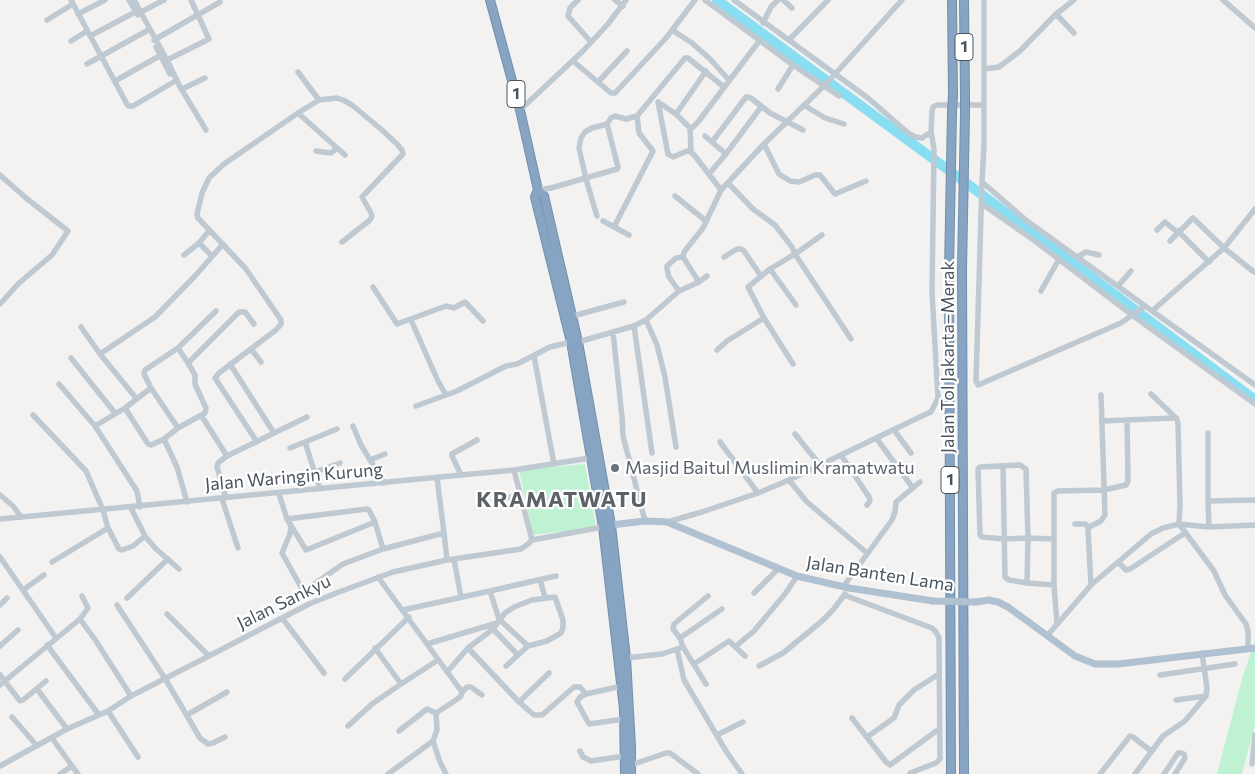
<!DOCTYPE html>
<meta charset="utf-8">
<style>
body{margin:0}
canvas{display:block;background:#f4f1f1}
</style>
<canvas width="1255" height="774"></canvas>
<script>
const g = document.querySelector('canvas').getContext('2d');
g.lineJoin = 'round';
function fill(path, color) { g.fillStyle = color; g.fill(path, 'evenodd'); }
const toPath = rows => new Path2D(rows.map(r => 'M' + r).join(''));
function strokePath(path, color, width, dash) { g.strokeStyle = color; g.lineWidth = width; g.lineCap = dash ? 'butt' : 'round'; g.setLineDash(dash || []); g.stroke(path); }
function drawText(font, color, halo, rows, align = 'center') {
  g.font = font + ' Commissioner,sans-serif'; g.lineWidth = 4.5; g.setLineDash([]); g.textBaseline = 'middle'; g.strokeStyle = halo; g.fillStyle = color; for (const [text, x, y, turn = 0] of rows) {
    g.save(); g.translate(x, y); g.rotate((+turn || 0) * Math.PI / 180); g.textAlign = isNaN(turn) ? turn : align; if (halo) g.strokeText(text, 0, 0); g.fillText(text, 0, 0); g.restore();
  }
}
const green = toPath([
 [585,464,596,527,533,535,519,470],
 [1255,640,1255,725,1242,774,1217,774,1242,679]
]);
const river = toPath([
 [717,0,977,191,1255,400]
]);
const minor = toPath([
 [71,0,128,106,133,106,177,80],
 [129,0,138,15],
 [134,0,167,60,179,85,206,130],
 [578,0,570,8,568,16,591,42],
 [615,0,623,6],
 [705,0,793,65,839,96],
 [783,0,792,8],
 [984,0,984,145,982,182,1027,221,1255,385],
 [1223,0,1255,28],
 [139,13,164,0],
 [78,14,105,0],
 [1056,14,1074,33],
 [47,20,73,4],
 [763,23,771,7,778,0],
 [672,30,692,43,710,59,729,80],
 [90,36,139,10],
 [154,40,220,2],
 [789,40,828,0],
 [71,41,87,31],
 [156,47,170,74],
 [165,61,209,39,191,0],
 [573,61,611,93,615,93,666,38,695,0],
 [87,64,150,29],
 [984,69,999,67,1020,51,1056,14,1074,0],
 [298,72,319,100],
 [115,81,163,54],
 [598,82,627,51],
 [182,89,205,78],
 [778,89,793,65],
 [658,102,668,154,673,157,687,151,691,152,695,156,721,190,764,144,827,83,902,0],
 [658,102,676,114,706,71],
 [804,105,825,118,844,124],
 [520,110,583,51,608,24,626,0],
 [298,113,345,155],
 [676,114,690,128,693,127,698,122,760,40],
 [690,128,691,152],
 [931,132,932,112,933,107,937,105,983,105],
 [705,136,712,142],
 [764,144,779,174,790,181,799,182,815,175,820,175,835,194,866,181],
 [316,151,331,153,337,148],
 [726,154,712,142,746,97,751,98,770,113,803,130],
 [709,174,726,154,761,107],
 [0,175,26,198,68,231,52,255,18,284,0,304],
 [982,182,976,381,978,385,1121,323,1145,306],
 [728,183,753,209,775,225,792,247,795,254,770,269,748,287,764,318,793,364],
 [538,190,551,188,617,169,618,167,607,124],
 [675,196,706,221],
 [982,204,1035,241,1132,315,1255,404],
 [597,216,586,179,579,148,581,138,585,132,592,128,607,124,611,118,615,116,626,119,637,116,685,58,688,58,724,87],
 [603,221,629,235],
 [614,227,653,151,639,133,637,116],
 [1157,230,1165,222,1177,232],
 [1178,231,1209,262],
 [822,235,795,254,851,339],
 [1170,241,1193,218,1224,248,1254,272],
 [199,243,212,256],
 [184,255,199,243,209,231],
 [1079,256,1086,252,1099,255],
 [724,257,737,249,741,249,744,251,761,276],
 [770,269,796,305],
 [699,282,707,276],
 [1118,286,1131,271],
 [373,287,397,324,446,306,454,308,465,302,483,321],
 [679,291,669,277,667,269,667,266,676,258,683,257],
 [1041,291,1059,259],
 [1152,311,1224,248,1255,209],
 [573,316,624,302],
 [411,320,438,381,446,395],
 [646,320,657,345,665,377,676,447],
 [634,326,652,453],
 [81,327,100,354,136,398],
 [613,332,622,417,623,436,645,521],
 [578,342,634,326,646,320,679,291,699,282,683,257,684,252,703,228,721,190],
 [178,348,216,311],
 [251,349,261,362],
 [717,350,727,341,764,318],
 [100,354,155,317,195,276,223,244],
 [534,356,554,464],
 [71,358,115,413],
 [230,364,274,433],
 [59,384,95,426],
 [151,388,178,428,205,413,206,408,195,384,195,375,188,363],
 [416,406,457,391,506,366,517,364,550,347,571,342],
 [125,408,148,444,151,445,164,439,178,428],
 [33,415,86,471,103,510,108,528,119,549,122,550,133,546,145,536],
 [201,415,227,456],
 [1102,421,1174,418],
 [353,426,361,445,384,483],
 [894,430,911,453],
 [1208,433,1208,501],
 [795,434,820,465],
 [164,439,177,467,187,502],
 [877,439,913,488],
 [257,442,215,378,219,373,276,330,281,324,281,320,246,269,198,218,197,214,202,193,209,178,224,164,298,113,319,100,337,98,343,100,352,105,382,130,397,144,402,150,403,154,362,197,371,213,372,216,370,220,342,242],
 [720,442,758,493],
 [290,448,305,442],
 [841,455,869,497,870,501,867,505],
 [370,460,385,454],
 [1003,466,1005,577,1009,580,1027,583],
 [514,470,532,540],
 [315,472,340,463],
 [461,475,452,456,452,454,477,440],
 [789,480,807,502,867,553],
 [320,489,305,442,337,429],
 [279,494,287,519,306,550,375,522],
 [0,495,13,506,21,517],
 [226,498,217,467,218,463,227,456,307,417],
 [222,499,238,548],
 [497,500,520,495],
 [140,507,137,491,95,426,125,408,151,388,144,374,145,370,178,348,188,363,239,312,245,312,254,324],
 [131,508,145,536,156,549,179,569],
 [0,519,461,475,514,470,590,458],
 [287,519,367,509,369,510,375,522,383,549],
 [667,522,702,512,758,493,789,480,924,415,931,412,938,398,932,292,934,149,931,132,922,138,915,137,907,132,868,98,734,0],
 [1075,524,1085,524,1089,527],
 [1179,524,1214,571,1225,595,1246,624,1248,631,1248,649],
 [1179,524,1209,527,1255,525],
 [291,526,290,534,282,553,302,589,307,589,343,564,383,549,444,533,437,478],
 [1209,527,1208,501,1255,500],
 [444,533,447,560],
 [0,557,56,638],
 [454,559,461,597],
 [52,562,108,528],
 [1118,562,1126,570,1130,569,1185,533],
 [378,577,462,692,461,696,456,700,436,713,427,709,399,731],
 [540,580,545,597],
 [1054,585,1027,583,1028,538,1026,469,1020,465,980,467,978,469,980,535,982,537,1004,539,1028,538,1054,539],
 [1091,585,1088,530,1089,527,1101,521,1105,515,1101,395],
 [843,587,892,520,895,512,896,502,920,482],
 [23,590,44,575],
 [490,591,556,576],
 [754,593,778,569],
 [844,595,932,628,936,632,939,638,940,759,936,763,910,773],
 [127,598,168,559],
 [0,605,7,598],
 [117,605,166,680,200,738,208,744,213,743,225,737],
 [403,610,490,591,499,619,528,646],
 [167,614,209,656],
 [282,618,324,673],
 [80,619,96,641,131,696],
 [1057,624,1054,585,1054,493,1058,491,1104,490,1126,485,1128,481,1127,420],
 [493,629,518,655],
 [1047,636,1091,585,1151,534,1163,528,1179,524,1180,505,1178,424,1177,419,1151,394],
 [680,638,673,629,674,624,708,596],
 [427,644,497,623],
 [47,645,99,715],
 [0,646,18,630],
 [736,646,754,631,785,594,797,576],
 [683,647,706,684],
 [375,648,401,684],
 [468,648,519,702,534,715,542,715,574,687,580,687,586,694],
 [677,649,684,680,726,751,742,774],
 [626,658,662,654,683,647,680,638,722,609],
 [694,664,729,641,745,656],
 [759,666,783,653,822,621,833,610,845,594],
 [447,672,468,648,493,629,505,613,514,607,532,600,555,597,563,620,563,628,561,633,547,641,528,646,506,666],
 [0,675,20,701,23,700,46,681],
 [1160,675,1235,664],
 [345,679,409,617],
 [0,685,80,619,88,608,82,596],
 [622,686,586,694,580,697,577,702,589,724,624,719],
 [37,689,67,729],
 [462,692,467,687,471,687,482,695],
 [1176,700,1206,696],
 [519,702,549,673],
 [108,711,138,757],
 [187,715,227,692],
 [12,717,37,746],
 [852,718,886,762,890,765,939,729],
 [348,726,372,704,401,684,438,660],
 [717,735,743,722],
 [867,737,894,718,899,705,914,690,939,674],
 [52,738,72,766,60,774],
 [433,741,440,762,446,774],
 [580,751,583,757,591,761,625,756],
 [1252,764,1255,735],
 [631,765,666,753,670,753,698,774],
 [0,766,67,729,108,711,131,696,209,656,309,604,339,592,393,572,447,560,521,549,528,544,532,540,603,527],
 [72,766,78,774],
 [388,774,433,741,437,730,436,713],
 [1100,774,1130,736,1133,737,1151,751],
 [1135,774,1163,736,1185,721,1206,696,1207,688,1202,653],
 [1164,774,1178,753,1181,753,1184,754,1185,758,1175,774]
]);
const major = toPath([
 [611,525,645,521,667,522,797,576,849,588,933,601],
 [976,602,989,600,998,602,1008,607,1075,656,1095,664,1118,664,1255,648]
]);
const highway = toPath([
 [490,0,520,110,538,190,544,196,578,342,611,525,626,658,631,747,631,774],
 [952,0,953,95],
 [964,0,965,95],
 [538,190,535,197,571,342,603,527,624,709,625,774],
 [951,774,949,270,952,112],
 [964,774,962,269,965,113]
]);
const majorBridge = toPath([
 [933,601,976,602]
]);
const highwayBridge = toPath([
 [965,95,965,113],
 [952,112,953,95]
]);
const markers = [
 [615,468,5,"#6b7280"]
];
const shields = [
 [964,47,18],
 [516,94,18],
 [950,480,18]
];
const shieldNames = [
 ["1",964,47],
 ["1",516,94],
 ["1",950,480]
];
const streetNames = [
 ["Jalan Tol Jakarta–Merak",948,357,-90],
 ["Jalan Waringin Kurung",294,477,-5],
 ["Jalan Banten Lama",880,574,9],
 ["Jalan Sankyu",284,602,-26]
];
const worshipNames = [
 ["Masjid Baitul Muslimin Kramatwatu",625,468]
];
const districtNames = [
 ["KRAMATWATU",562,500]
];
fill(green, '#bff2d2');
strokePath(river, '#8adef1', 10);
strokePath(highway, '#7290ae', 10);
strokePath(minor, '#bfc9d1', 5.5);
strokePath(major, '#b0c1d1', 7);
strokePath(highway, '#87a5c2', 8);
strokePath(highwayBridge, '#7290ae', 10, []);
strokePath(majorBridge, '#b0c1d1', 7);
strokePath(highwayBridge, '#87a5c2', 8);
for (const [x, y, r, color] of markers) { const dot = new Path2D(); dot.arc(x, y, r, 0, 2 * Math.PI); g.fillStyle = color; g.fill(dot); strokePath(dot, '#fff', 2); }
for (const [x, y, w] of shields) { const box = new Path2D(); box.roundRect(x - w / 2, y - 13.5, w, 27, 4); g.fillStyle = '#fff'; g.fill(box); strokePath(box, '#485560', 1); }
drawText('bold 16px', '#485560', null, shieldNames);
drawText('18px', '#485560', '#fff', streetNames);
drawText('18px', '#5b616d', '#fff', worshipNames, 'left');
g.letterSpacing = '1px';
drawText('bold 22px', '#5d6267', '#fff', districtNames);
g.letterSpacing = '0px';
</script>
